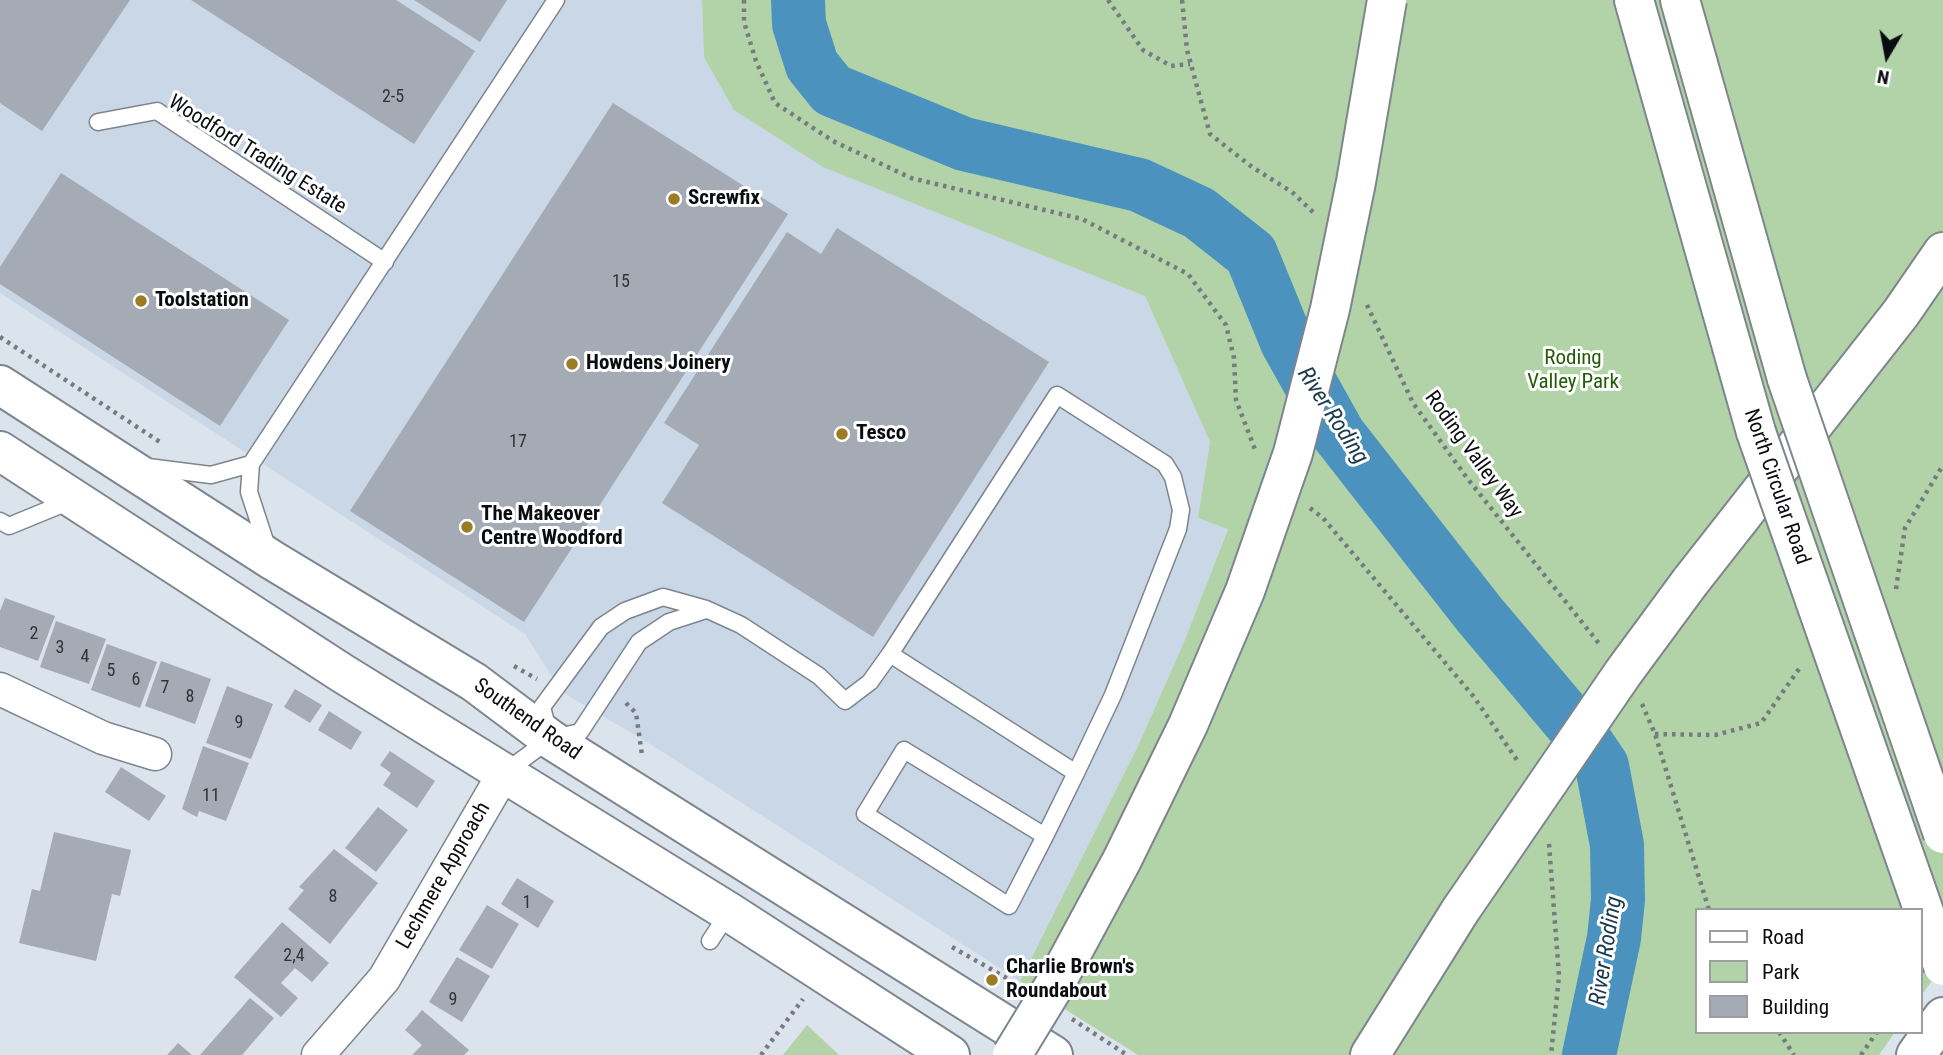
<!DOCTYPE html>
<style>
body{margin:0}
#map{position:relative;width:1943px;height:1055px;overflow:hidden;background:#dbe3ec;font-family:"Roboto Condensed",sans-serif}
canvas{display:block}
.legend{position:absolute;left:1695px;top:908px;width:228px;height:126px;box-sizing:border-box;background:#fff;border:2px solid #9d9e9f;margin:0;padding:9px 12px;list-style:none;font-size:21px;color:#0a0c0f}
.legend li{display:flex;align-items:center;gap:14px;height:35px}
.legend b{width:35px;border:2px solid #9d9e9f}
.north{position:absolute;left:1852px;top:21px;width:70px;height:70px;-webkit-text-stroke:5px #fff;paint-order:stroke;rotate:190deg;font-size:19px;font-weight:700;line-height:28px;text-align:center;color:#0a0c0f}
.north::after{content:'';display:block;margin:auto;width:24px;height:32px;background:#0a0c0f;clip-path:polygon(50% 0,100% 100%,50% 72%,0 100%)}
</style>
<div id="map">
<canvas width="1943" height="1055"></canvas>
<ul class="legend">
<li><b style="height:9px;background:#fff"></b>Road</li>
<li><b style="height:19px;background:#b1d3a7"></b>Park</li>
<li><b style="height:19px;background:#a4abb4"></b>Building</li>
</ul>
<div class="north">N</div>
</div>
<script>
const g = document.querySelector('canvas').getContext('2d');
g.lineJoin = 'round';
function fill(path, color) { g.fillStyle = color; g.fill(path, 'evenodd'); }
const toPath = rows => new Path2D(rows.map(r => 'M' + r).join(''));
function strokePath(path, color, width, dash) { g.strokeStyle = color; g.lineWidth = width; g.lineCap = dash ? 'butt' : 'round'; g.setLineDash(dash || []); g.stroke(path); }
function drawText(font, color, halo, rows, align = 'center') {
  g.font = font + ' "Roboto Condensed",sans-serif'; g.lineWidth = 6; g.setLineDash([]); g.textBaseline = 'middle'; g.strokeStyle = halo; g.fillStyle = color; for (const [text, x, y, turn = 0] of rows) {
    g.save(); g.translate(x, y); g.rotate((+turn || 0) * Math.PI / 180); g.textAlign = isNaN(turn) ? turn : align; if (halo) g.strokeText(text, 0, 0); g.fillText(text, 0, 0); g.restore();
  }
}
const built = toPath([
 [0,0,702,0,704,57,824,167,1145,296,1210,442,1198,518,1228,528,1184,642,1138,746,1020,981,647,742,562,692,525,634,0,293]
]);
const green = toPath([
 [702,0,1943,0,1943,966,1920,997,1920,910,1696,910,1696,1032,1895,1032,1879,1055,1138,1055,1020,981,1138,746,1184,642,1228,529,1198,518,1210,442,1145,296,823,167,734,110,704,57],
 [807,1025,839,1055,783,1055]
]);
const water = toPath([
 [779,0,814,0,816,15,830,58,814,104,780,33]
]);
const river = toPath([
 [798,0,799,24,812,65,832,90,964,144,1139,185,1199,213,1251,254,1287,342,1339,435,1479,614,1581,735,1602,766,1617,845,1618,900,1614,938,1589,1055]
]);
const building = toPath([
 [0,0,130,0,42,131,0,103],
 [191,0,396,0,475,51,414,144],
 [414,0,507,0,480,42],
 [613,103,788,214,524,622,350,511],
 [61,173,289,320,220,426,0,284,0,267],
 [837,228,1049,362,873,637,662,503,699,445,664,423,787,232,821,254],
 [5,598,55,616,38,661,0,647,0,611],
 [56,621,106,639,89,684,40,667],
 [107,644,157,662,140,708,91,690],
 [161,661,211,679,195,724,145,706],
 [227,686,273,704,251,759,206,743],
 [295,689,322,705,310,723,284,707],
 [329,711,362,732,351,750,318,730],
 [203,746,249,763,226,821,199,811,197,817,182,809],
 [390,751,435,781,417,808,383,785,391,773,380,765],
 [121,767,166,796,149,821,105,792],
 [378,807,408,830,376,872,345,848],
 [54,832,131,850,120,896,112,894,96,961,19,943,32,889,40,891],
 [334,849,378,883,330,944,288,909,304,890,299,887],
 [517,878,554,901,538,928,501,904],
 [487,905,519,924,492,969,459,950],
 [282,922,329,963,312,982,295,968,281,983,298,998,281,1017,234,977],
 [457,957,490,976,462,1022,429,1002],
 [250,998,274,1018,242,1055,200,1055],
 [422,1010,469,1050,464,1055,412,1055,422,1045,405,1030],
 [178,1043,192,1055,167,1055]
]);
const path = toPath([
 [744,0,744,22,756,61,775,103,833,141,911,178,1082,219,1188,274,1226,325,1234,358,1236,400,1256,452],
 [1108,0,1143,50,1171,66,1190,64],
 [1182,0,1187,50,1210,134,1252,167,1292,192,1314,213],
 [1367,305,1413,403,1467,478,1601,646],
 [0,337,163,444],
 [1310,508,1323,518,1474,697,1519,763],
 [1896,589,1905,528,1943,465],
 [514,666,537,679],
 [626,703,636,713,642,755],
 [1642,704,1655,734,1709,910],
 [1655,734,1715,735,1761,723,1801,666],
 [1549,844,1559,976,1551,1055],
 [952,947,1017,984],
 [1072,1019,1127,1055],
 [1779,1032,1794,1055],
 [761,1055,803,999],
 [1861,1055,1877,1032]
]);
const lane = toPath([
 [98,122,157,111,385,262],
 [148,467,211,475,251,464],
 [0,521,9,526,70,501],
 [267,547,249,492,251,464,556,0],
 [890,654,1057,395,1165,464,1173,477,1181,510,1178,529,1113,695,1076,773,1045,836,1009,906,865,814,904,750,1045,836],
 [548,730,542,707,601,627,625,611,663,597,706,609,741,625,819,676,845,701,870,682,890,654,1076,773],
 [504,773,550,739,580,732,639,642,669,622,706,610],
 [710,941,729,912]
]);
const street = toPath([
 [0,689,103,738,155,754],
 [318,1055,384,979,504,773]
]);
const primary = toPath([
 [1916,1055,1943,1017]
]);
const highway = toPath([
 [1634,0,1756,432],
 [1680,0,1787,379],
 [0,385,272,560,474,682,550,739,1053,1055],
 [0,451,342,673,729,912,950,1055],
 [1690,582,1901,313,1943,252],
 [1370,1055,1460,911]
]);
const highwayBridge = toPath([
 [1787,379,1943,834],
 [1756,432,1943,966],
 [1460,911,1623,673,1690,582],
 [1012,1055,1054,986,1122,860,1188,725,1245,591,1293,453,1330,309,1356,182,1387,0]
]);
const markers = [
 [674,199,7,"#9b7c25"],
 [141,301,7,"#9b7c25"],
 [572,364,7,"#9b7c25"],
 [842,434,7,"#9b7c25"],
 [467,527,7,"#9b7c25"],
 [992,980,7,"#9b7c25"]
];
const numberNames = [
 ["2-5",393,97],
 ["15",621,282],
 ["17",518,442],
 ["2",34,634],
 ["3",60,648],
 ["4",85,657],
 ["5",111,671],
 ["6",136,680],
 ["7",165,688],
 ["8",190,697],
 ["9",239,723],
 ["11",211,796],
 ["8",333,897],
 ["1",527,903],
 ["2,4",294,956],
 ["9",453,1000]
];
const streetNames = [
 ["Woodford Trading Estate",257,155,32],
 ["Roding Valley Way",1473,455,54],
 ["North Circular Road",1776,487,71],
 ["Southend Road",527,720,35],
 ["Lechmere Approach",444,876,-60]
];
const poiNames = [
 ["Screwfix",688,199],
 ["Toolstation",155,301],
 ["Howdens Joinery",586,364],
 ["Tesco",856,434],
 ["The Makeover",481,515],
 ["Centre Woodford",481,539],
 ["Charlie Brown's",1006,968],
 ["Roundabout",1006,992]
];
const parkNames = [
 ["Roding",1573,359],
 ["Valley Park",1573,383]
];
const waterNames = [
 ["River Roding",1332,416,57],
 ["River Roding",1607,951,-81]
];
fill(built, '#cad7e6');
fill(green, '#b1d3a7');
fill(water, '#4b93be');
strokePath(river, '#4b93be', 54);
fill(building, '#a4abb4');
strokePath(lane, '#7e858e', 19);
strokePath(street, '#7e858e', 35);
strokePath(primary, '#7e858e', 42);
strokePath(highway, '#7e858e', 42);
strokePath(path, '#757b81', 4.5, [3.5, 5]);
strokePath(lane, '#fff', 16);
strokePath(street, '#fff', 32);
strokePath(primary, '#fff', 38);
strokePath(highway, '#fff', 38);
strokePath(highwayBridge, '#7e858e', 42, []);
strokePath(highwayBridge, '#fff', 38);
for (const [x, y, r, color] of markers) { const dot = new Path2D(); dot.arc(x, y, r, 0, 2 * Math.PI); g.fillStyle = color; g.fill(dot); strokePath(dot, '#fff', 2.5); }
drawText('18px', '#303438', null, numberNames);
drawText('21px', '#0a0c0f', '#fff', streetNames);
drawText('bold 21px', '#0a0c0f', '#fff', poiNames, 'left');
drawText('21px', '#225c05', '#fff', parkNames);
drawText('italic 23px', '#19394c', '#fff', waterNames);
</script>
